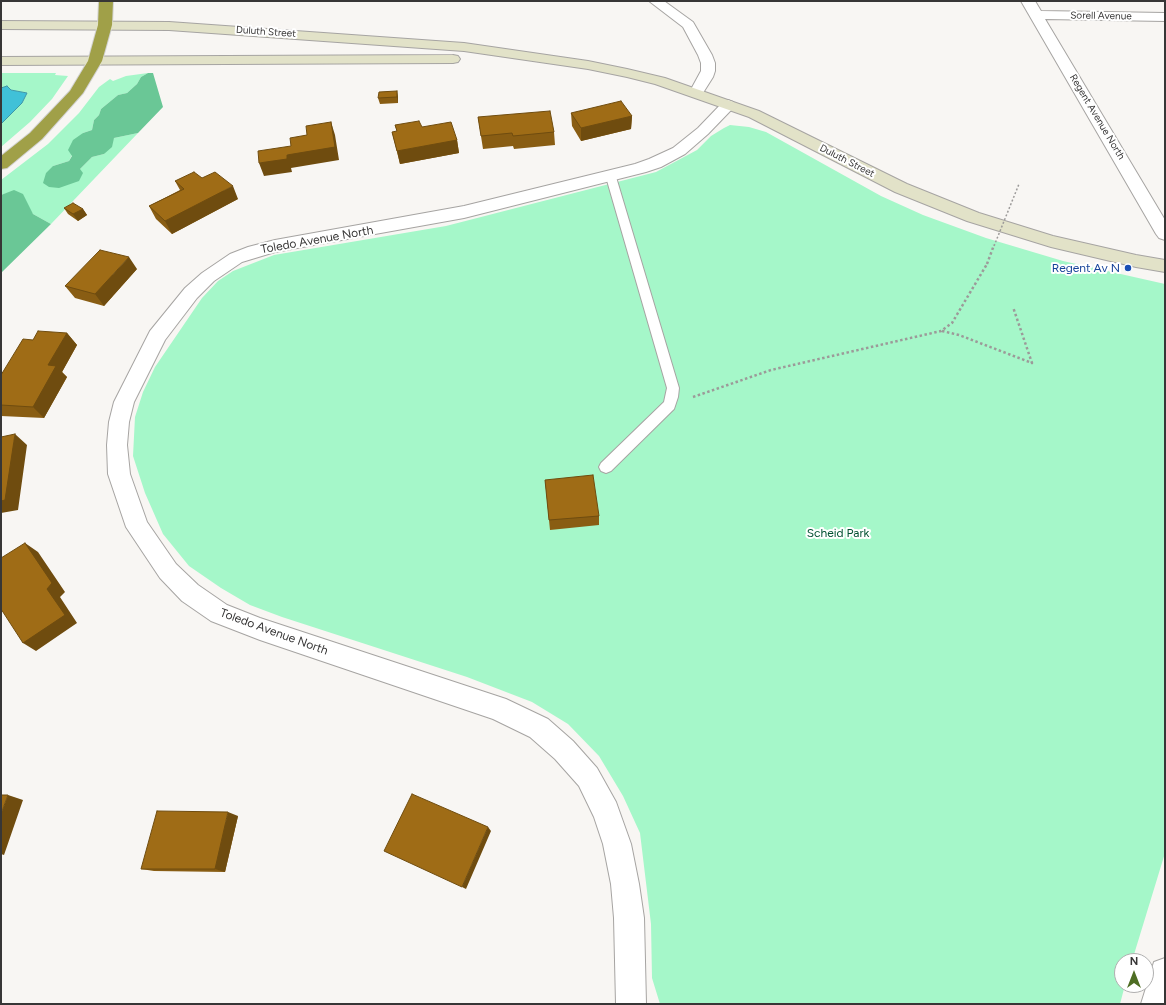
<!DOCTYPE html>
<style>
body{margin:0}
#map{position:relative;width:1166px;height:1005px;overflow:hidden;background:#f8f6f3;font-family:Figtree,sans-serif}
canvas{display:block}
.frame{position:absolute;inset:0;border:2px solid #373636;pointer-events:none}
.north{position:absolute;left:1114px;top:953px;width:40px;height:40px;box-sizing:border-box;background:#fff;border:1px solid #afafaf;border-radius:50%;rotate:0deg;font-size:11px;font-weight:700;line-height:16px;text-align:center;color:#373636}
.north::after{content:'';display:block;margin:auto;width:14px;height:18px;background:#4e6d23;clip-path:polygon(50% 0,100% 100%,50% 72%,0 100%)}
</style>
<div id="map">
<canvas width="1166" height="1005"></canvas>
<div class="frame"></div>
<div class="north">N</div>
</div>
<script>
const g = document.querySelector('canvas').getContext('2d');
g.lineJoin = 'round';
function fill(path, color) { g.fillStyle = color; g.fill(path, 'evenodd'); }
const toPath = rows => new Path2D(rows.map(r => 'M' + r).join(''));
function strokePath(path, color, width, dash) { g.strokeStyle = color; g.lineWidth = width; g.lineCap = dash ? 'butt' : 'round'; g.setLineDash(dash || []); g.stroke(path); }
function drawText(font, color, halo, rows, align = 'center') {
  g.font = font + ' Figtree,sans-serif'; g.lineWidth = 4; g.setLineDash([]); g.textBaseline = 'middle'; g.strokeStyle = halo; g.fillStyle = color; for (const [text, x, y, turn = 0] of rows) {
    g.save(); g.translate(x, y); g.rotate((+turn || 0) * Math.PI / 180); g.textAlign = isNaN(turn) ? turn : align; if (halo) g.strokeText(text, 0, 0); g.fillText(text, 0, 0); g.restore();
  }
}
const green = toPath([
 [1,73,56,73,55,75,68,76,52,99,30,122,1,147,1,124,22,103,27,93,11,90,7,86,1,88],
 [148,73,141,77,137,84,127,93,118,95,101,109,99,115,94,120,92,130,83,133,69,161,53,166,80,169,92,157,104,154,114,138,138,133,51,224,33,214,14,191,1,195,1,180,48,144,79,113,99,87,110,79,113,81,126,76],
 [730,125,749,127,766,132,881,196,923,215,986,238,1063,261,1165,284,1165,853,1132,961,1122,961,1122,985,1125,985,1120,1004,660,1004,652,978,651,924,640,833,623,796,599,756,568,724,532,702,467,677,282,617,250,605,221,588,189,566,163,534,145,493,133,456,135,417,143,392,155,367,202,298,218,281,233,271,274,255,446,226,656,172,697,150,711,136,724,128]
]);
const forest = toPath([
 [148,73,153,73,163,107,138,133,114,138,112,147,104,154,92,157,80,169,83,173,79,181,59,188,49,187,43,183,46,173,53,166,69,161,72,156,68,150,73,140,83,133,92,130,94,120,99,115,101,109,118,95,127,93,137,84,141,77],
 [14,190,23,194,33,214,51,224,1,273,1,195]
]);
const water = toPath([
 [7,86,11,90,27,93,22,103,1,124,1,88,7,86]
]);
const path = toPath([
 [942,331,959,335,1032,363,1013,307],
 [693,397,771,370,941,331,952,323,987,264]
]);
const lane = toPath([
 [611,174,616,177,679,388,678,397,674,409,611,471,606,473,601,471,599,467,601,463,664,402,667,388,606,177,611,174]
]);
const street = toPath([
 [649,1,664,1,693,22,712,55,715,63,715,71,713,77,701,96,696,97,691,96,689,93,701,71,701,63,698,55,683,27,649,1],
 [1021,1,1035,1,1041,11,1165,13,1165,21,1045,19,1165,220,1165,240,1159,238,1156,234,1021,1],
 [728,100,733,102,736,105,708,134,685,154,661,167,646,172,464,218,275,252,242,262,214,281,197,298,165,340,134,402,129,422,127,445,130,474,147,522,176,564,198,585,227,605,260,618,506,699,548,719,573,741,597,768,616,802,631,844,639,884,644,918,646,1004,616,1004,614,918,611,884,603,844,594,817,579,786,555,759,530,737,493,719,260,640,211,621,182,601,160,578,126,527,108,474,107,445,109,422,114,402,150,331,185,288,202,273,230,254,248,247,275,240,464,206,635,164,649,159,673,148,698,128,723,102,728,100],
 [1165,958,1165,1004,1141,1004,1154,962,1165,958]
]);
const secondary = toPath([
 [1,21,169,22,464,43,588,61,627,69,665,78,759,111,907,184,979,213,1053,236,1136,255,1165,260,1165,272,1136,267,1051,247,967,221,895,192,749,117,655,84,627,77,588,69,464,51,169,30,1,29,1,21],
 [453,55,458,56,460,59,458,62,453,63,1,65,1,57,453,55]
]);
const highway = toPath([
 [99,1,113,1,112,25,102,61,83,93,42,139,7,168,1,169,1,156,30,133,70,91,88,61,98,25,99,1]
]);
const pathBridgeFar1 = toPath([
 [994,246,1019,184]
]);
const pathBridge = toPath([
 [987,264,994,245]
]);
const wall = toPath([
 [397,91,398,98,398,103,380,104,378,98],
 [571,113,632,116,631,129,581,141,572,126],
 [478,117,554,132,555,145,514,149,513,146,483,149],
 [395,125,422,127,457,140,459,153,400,164,392,132,397,132],
 [202,178,238,199,172,234,156,219,149,206,180,190,175,181],
 [64,208,83,209,87,215,78,221,68,214],
 [137,269,104,306,75,298,65,286],
 [67,333,77,345,62,372,67,377,44,418,1,416,1,375,33,340],
 [545,480,599,516,599,525,550,530],
 [238,816,225,872,154,871,141,869]
]);
const shadedWall = toPath([
 [397,91,398,98,398,103,397,97],
 [632,116,631,129,581,141,581,128],
 [331,122,335,135,339,160,291,168,292,172,264,176,259,163,287,155],
 [457,140,459,153,400,164,397,151],
 [233,186,238,199,172,234,165,221],
 [83,209,87,215,78,221,73,214],
 [129,257,137,269,104,306,95,294],
 [67,333,77,345,62,372,67,377,44,418,33,407,48,365],
 [15,434,27,445,18,510,1,513,1,501],
 [25,543,38,552,65,592,60,597,77,623,36,651,23,643,47,589],
 [8,795,23,800,4,855,1,854,1,814],
 [228,812,238,816,225,872,215,869],
 [488,827,491,831,466,889,462,887]
]);
const building = toPath([
 [397,91,397,97,378,98,379,92,397,91],
 [621,101,632,116,581,128,571,113,621,101],
 [550,111,554,132,513,136,512,133,481,136,478,117,550,111],
 [419,121,422,127,451,122,457,140,397,151,392,132,397,131,395,125,419,121],
 [331,122,335,147,287,155,287,159,259,163,258,151,291,146,290,138,307,135,306,126,331,122],
 [194,172,202,178,215,172,233,186,165,221,149,206,184,189,175,181,194,172],
 [73,203,83,209,73,214,64,208,73,203],
 [100,250,129,257,95,294,65,286,100,250],
 [38,331,67,333,48,365,56,366,33,407,1,405,1,375,23,339,33,340,38,331],
 [15,434,5,500,1,501,1,437,15,434],
 [593,475,599,516,549,520,545,480,593,475],
 [25,543,52,583,47,589,65,615,23,643,1,609,1,558,25,543],
 [412,794,488,827,462,887,384,851,412,794],
 [1,795,8,795,1,814,1,795],
 [157,811,228,812,215,869,141,869,157,811]
]);
const markers = [
 [1128,268,4,"#1a4fb4"]
];
const farStreetnames = [
 ["Sorell Avenue",1101,16,1],
 ["Duluth Street",266,32,4],
 ["Regent Avenue North",1097,117,59],
 ["Duluth Street",847,161,27]
];
const streetNames = [
 ["Toledo Avenue North",317,240,-10],
 ["Toledo Avenue North",274,632,20]
];
const transitNames = [
 ["Regent Av N",1120,268]
];
const parkNames = [
 ["Scheid Park",838,533]
];
fill(green, '#a5f7c9');
fill(forest, '#6ac796');
fill(water, '#40c1d8');
strokePath(water, '#3d97a7', 1);
strokePath(lane, '#a6a4a2', 2);
strokePath(street, '#a6a4a2', 2);
strokePath(secondary, '#a6a4a2', 2);
strokePath(highway, '#d3d3d3', 2);
strokePath(path, '#9c9a99', 2.5, [2.5, 2.5]);
fill(lane, '#fff');
fill(street, '#fff');
fill(secondary, '#e2e2c8');
fill(highway, '#a0a048');
strokePath(pathBridgeFar1, '#9c9a99', 1.5, [2, 2]);
strokePath(pathBridge, '#9c9a99', 2.5, [2.5, 2.5]);
fill(wall, '#895d13');
fill(shadedWall, '#6f4c0f');
fill(building, '#9f6c16');
strokePath(building, '#6f4c0f', 1);
for (const [x, y, r, color] of markers) { const dot = new Path2D(); dot.arc(x, y, r, 0, 2 * Math.PI); g.fillStyle = color; g.fill(dot); strokePath(dot, '#fff', 1.5); }
drawText('10px', '#373636', '#fff', farStreetnames);
drawText('12px', '#373636', '#fff', streetNames);
drawText('12px', '#164399', '#fff', transitNames, 'right');
drawText('12px', '#015031', '#fff', parkNames);
</script>
